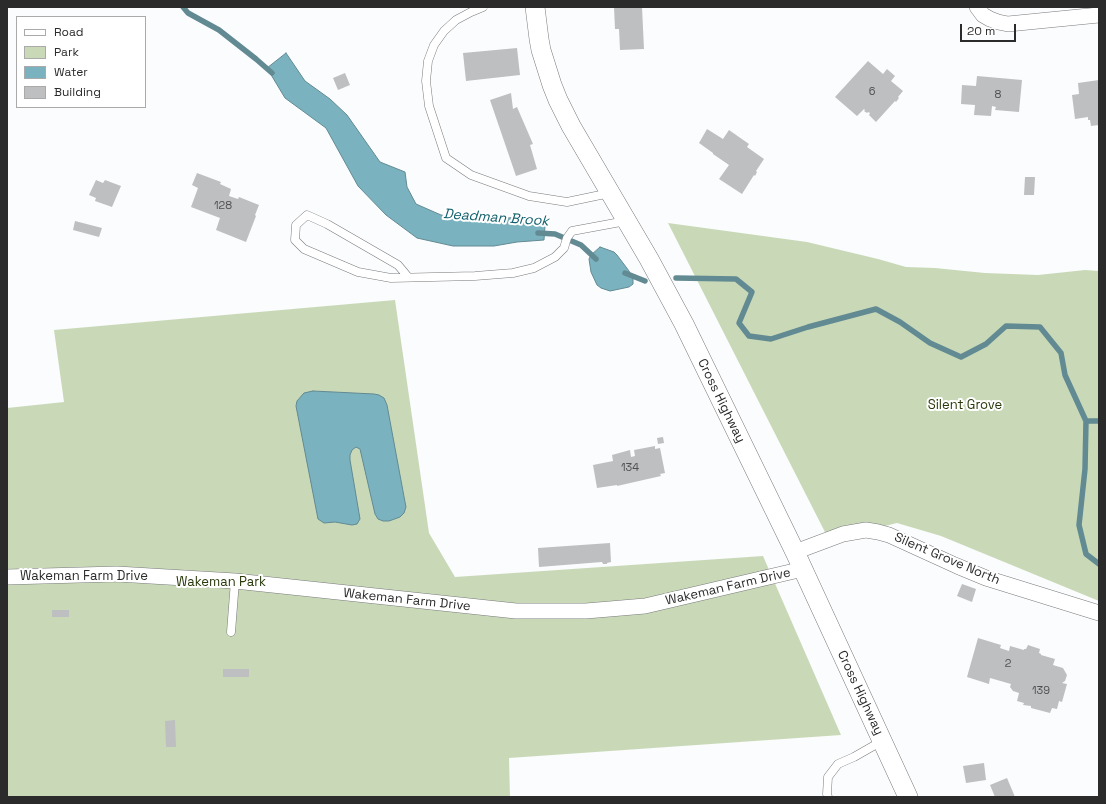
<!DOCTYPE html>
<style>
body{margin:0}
#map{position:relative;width:1106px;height:804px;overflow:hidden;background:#fbfcfe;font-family:"Space Grotesk",sans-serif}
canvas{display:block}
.frame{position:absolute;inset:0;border:8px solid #2b2b2c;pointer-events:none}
.legend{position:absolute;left:16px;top:16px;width:130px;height:92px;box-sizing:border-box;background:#fff;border:1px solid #aaaaab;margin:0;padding:5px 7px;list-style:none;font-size:12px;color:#2b2b2c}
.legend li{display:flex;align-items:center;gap:8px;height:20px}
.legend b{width:20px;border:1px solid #aaaaab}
.scale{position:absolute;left:960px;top:24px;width:56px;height:18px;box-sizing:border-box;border:2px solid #2b2b2c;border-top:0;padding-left:5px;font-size:12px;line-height:14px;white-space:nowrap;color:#2b2b2c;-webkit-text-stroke:3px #fff;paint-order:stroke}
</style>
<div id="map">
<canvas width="1106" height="804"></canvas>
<div class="frame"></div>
<ul class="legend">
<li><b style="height:5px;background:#fff"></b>Road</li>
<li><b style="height:11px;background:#c9d9b7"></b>Park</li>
<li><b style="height:11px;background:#7ab3bf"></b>Water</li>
<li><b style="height:11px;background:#bebfc1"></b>Building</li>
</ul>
<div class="scale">20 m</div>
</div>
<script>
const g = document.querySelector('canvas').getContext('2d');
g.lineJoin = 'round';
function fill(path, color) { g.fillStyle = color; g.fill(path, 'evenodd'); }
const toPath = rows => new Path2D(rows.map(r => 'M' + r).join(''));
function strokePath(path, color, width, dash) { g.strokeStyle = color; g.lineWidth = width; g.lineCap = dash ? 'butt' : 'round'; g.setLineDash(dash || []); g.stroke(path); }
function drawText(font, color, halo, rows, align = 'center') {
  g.font = font + ' "Space Grotesk",sans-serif'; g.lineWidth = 4; g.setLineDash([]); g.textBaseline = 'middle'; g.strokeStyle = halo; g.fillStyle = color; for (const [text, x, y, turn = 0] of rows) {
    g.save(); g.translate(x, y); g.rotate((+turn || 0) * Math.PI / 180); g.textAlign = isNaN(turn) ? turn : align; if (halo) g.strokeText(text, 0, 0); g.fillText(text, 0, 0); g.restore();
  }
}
const green = toPath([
 [668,223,807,242,878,259,906,267,935,268,985,273,1038,275,1085,270,1099,271,1099,601,941,536,897,523,829,540],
 [395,300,429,533,455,577,763,556,841,735,509,758,510,797,7,797,7,408,64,402,54,330]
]);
const water = toPath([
 [286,53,305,81,330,99,347,115,380,162,405,172,407,187,416,204,441,215,465,219,491,220,517,217,545,226,544,240,517,242,494,246,453,246,417,238,386,215,358,186,326,128,285,98,267,68,286,53],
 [600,247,614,252,617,255,629,271,633,279,633,284,629,287,610,291,601,288,597,285,591,272,589,259,591,255,600,247],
 [313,391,374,394,379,395,384,398,387,405,405,502,406,507,404,513,400,517,389,521,383,521,378,519,375,514,360,449,356,447,352,450,350,455,350,460,360,519,357,524,352,525,335,522,324,523,318,519,296,406,297,401,304,393,313,391]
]);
const stream = toPath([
 [183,7,188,13,219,30,256,59,272,73],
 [538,233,555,234,581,245,596,259],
 [625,273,645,281],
 [676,278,736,279,752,292,739,323,749,336,771,339,808,327,876,309,900,322,930,343,961,357,986,344,1006,326,1040,327,1061,353,1065,375,1086,421,1085,469,1079,525,1086,554,1099,564],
 [1086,421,1099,421]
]);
const building = toPath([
 [614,7,642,7,644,49,620,50,619,29,615,29],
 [517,48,520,75,466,81,463,53],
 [868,61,883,74,887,69,895,76,891,81,903,91,898,97,899,98,896,102,895,101,876,122,869,115,870,113,868,112,867,113,864,111,865,110,864,109,857,116,835,97],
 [345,73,350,85,338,90,333,78],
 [977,76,1022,80,1019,112,995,110,996,107,992,106,991,116,974,115,975,105,961,104,962,85,976,86],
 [1099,80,1099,125,1091,126,1090,120,1088,120,1088,117,1075,119,1072,95,1079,94,1078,83],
 [511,93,513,109,517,107,533,144,530,145,537,169,516,176,490,100],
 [707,129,723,139,729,130,749,144,747,147,764,159,756,171,757,172,755,176,754,175,742,194,719,179,729,165,713,154,713,153,699,143],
 [197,173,221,182,220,184,231,189,229,196,238,199,239,197,259,205,255,215,256,216,246,242,216,230,220,218,191,207,198,188,192,185],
 [1025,177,1035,177,1034,195,1024,195],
 [96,180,103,183,105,180,121,186,112,207,95,201,96,198,89,195],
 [75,221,102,228,99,237,73,230],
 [663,437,664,443,658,444,657,438],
 [655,446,655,449,660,448,665,473,660,474,661,476,617,486,617,485,597,488,593,465,613,461,612,455,630,450,631,457,635,456,634,450],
 [610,543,611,562,607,563,607,564,603,564,602,562,539,567,538,548],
 [962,584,976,589,972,602,957,596],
 [52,610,69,610,69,617,52,617],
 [978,638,1001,645,1000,648,1009,651,1010,646,1024,650,1024,649,1026,649,1028,645,1040,649,1039,653,1041,654,1041,655,1055,659,1053,665,1063,668,1067,675,1065,681,1062,683,1067,684,1062,702,1059,701,1057,709,1052,708,1050,713,1031,708,1031,706,1023,705,1024,703,1017,701,1019,693,1013,691,1010,687,1011,684,990,678,989,684,967,677],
 [223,669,249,669,249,677,223,677],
 [175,720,176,747,166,747,165,721],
 [984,763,986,780,966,783,963,766],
 [1007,778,1015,797,995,797,990,785]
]);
const service = toPath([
 [483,7,471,12,456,20,444,31,434,45,428,61,426,81,429,106,446,158,471,175,529,196,567,202,610,193],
 [408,277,398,265,327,224,307,215,296,225,295,240,304,249,358,272,391,278,475,276,513,273,534,268,555,257,564,248,567,238,572,231,626,221],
 [231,632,235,581],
 [828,797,827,794,828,777,838,764,854,757,882,741]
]);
const minor = toPath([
 [977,7,983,15,990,19,998,22,1008,24,1099,15],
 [795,552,843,534,866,530,878,532,889,535,957,566,986,578,1099,613],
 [7,577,117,574,235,581,516,611,586,611,645,606,803,569]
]);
const tertiary = toPath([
 [535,7,539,39,541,50,552,85,558,100,571,126,649,259,684,324,795,552,908,797]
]);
const numberNames = [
 ["6",872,92],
 ["8",998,95],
 ["128",223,206],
 ["134",630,468],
 ["2",1008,664],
 ["139",1041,691]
];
const streetNames = [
 ["Cross Highway",721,401,64],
 ["Silent Grove North",947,559,23],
 ["Wakeman Farm Drive",84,576],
 ["Wakeman Farm Drive",728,587,-13],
 ["Wakeman Farm Drive",407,600,6],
 ["Cross Highway",860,693,65]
];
const parkNames = [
 ["Silent Grove",965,405],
 ["Wakeman Park",221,582]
];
const waterNames = [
 ["Deadman Brook",496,218,4]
];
fill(green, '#c9d9b7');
fill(water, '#7ab3bf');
strokePath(water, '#628a93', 1);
strokePath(stream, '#628a93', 5.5);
fill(building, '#bebfc1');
strokePath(service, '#797a7c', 9);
strokePath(minor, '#797a7c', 16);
strokePath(tertiary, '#797a7c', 20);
strokePath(service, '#fff', 8);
strokePath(minor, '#fff', 15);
strokePath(tertiary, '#fff', 19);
drawText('11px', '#505051', null, numberNames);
drawText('13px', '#2b2b2c', '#fff', streetNames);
drawText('13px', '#28390a', '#fff', parkNames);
drawText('italic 14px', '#0f5f6c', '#fff', waterNames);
</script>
